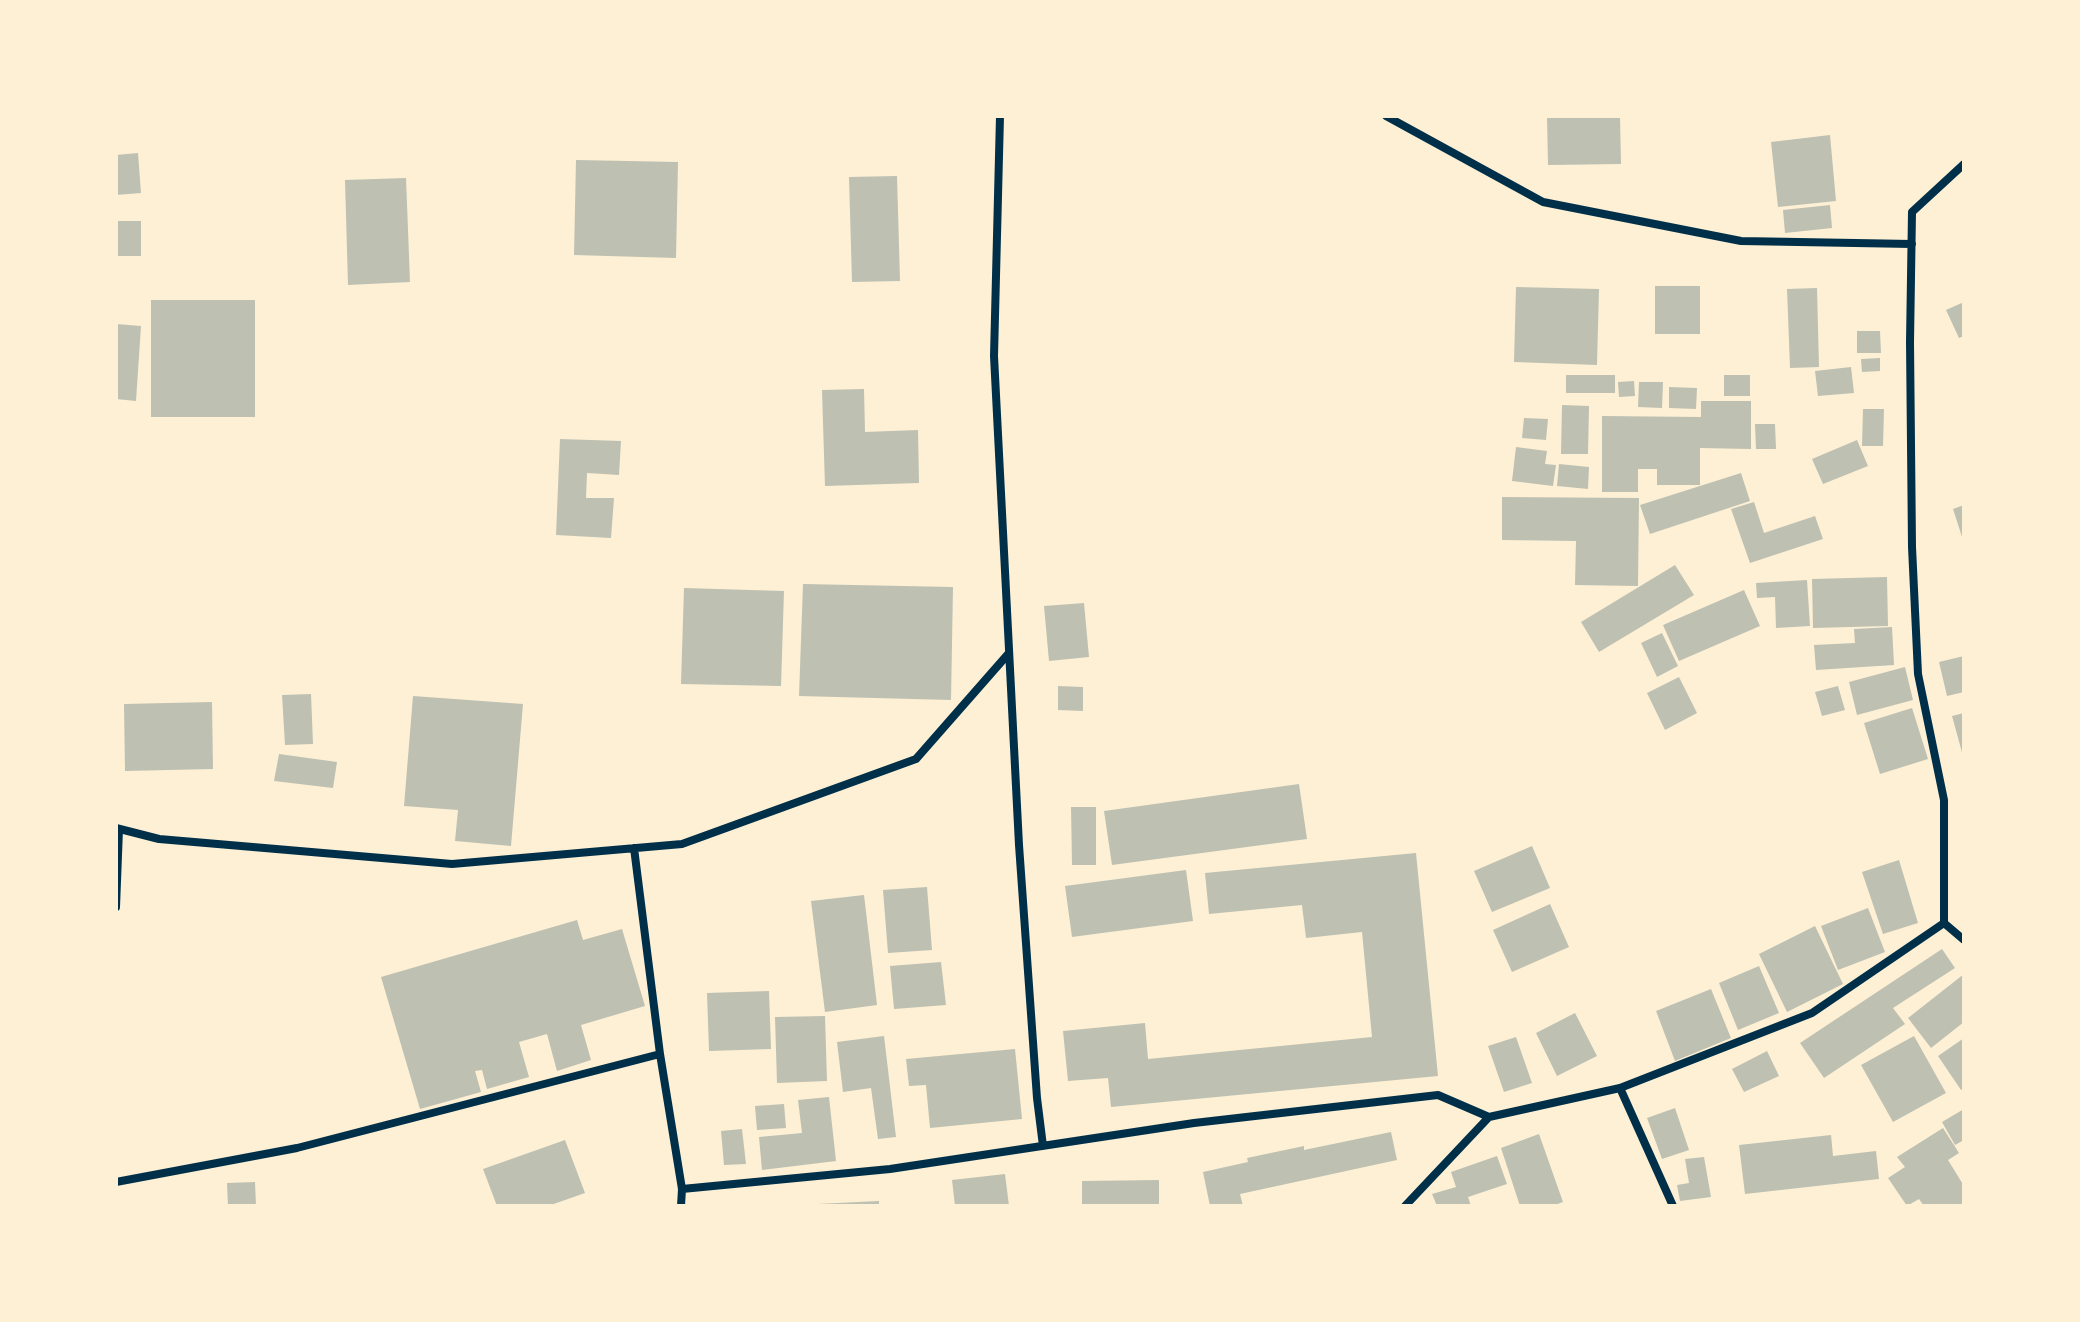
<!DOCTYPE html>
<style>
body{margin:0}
#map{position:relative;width:2080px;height:1322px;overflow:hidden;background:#fdf0d5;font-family:"Source Sans 3",sans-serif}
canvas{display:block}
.frame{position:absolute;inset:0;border:118px solid #fdf0d5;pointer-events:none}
</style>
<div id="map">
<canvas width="2080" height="1322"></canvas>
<div class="frame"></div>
</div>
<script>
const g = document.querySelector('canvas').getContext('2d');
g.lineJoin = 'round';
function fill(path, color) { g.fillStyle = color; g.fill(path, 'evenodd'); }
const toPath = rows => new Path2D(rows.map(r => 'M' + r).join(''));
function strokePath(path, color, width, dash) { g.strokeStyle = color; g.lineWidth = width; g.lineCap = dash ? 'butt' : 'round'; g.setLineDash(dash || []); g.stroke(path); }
const building = toPath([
 [1547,116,1620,116,1621,164,1548,165],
 [1830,135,1836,201,1778,207,1771,142],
 [138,153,141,193,116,195,116,155],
 [576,160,678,162,676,258,574,255],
 [897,176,900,281,852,282,849,177],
 [406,178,410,282,348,285,345,180],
 [1830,205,1832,228,1785,233,1783,210],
 [116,221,141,221,141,256,116,256],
 [1655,286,1700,286,1700,334,1655,334],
 [1516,287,1599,289,1597,365,1514,362],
 [1817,288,1819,367,1790,368,1787,289],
 [151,300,255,300,255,417,151,417],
 [1964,302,1964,336,1959,338,1946,310],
 [116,324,141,326,136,401,116,399],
 [1857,331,1880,331,1881,353,1857,353],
 [1880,358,1880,371,1862,372,1861,359],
 [1851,367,1854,393,1818,396,1815,371],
 [1566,375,1615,375,1615,393,1566,393],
 [1724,375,1750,375,1750,396,1724,396],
 [1634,381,1635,396,1619,397,1618,382],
 [1639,382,1663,382,1662,408,1638,407],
 [1669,387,1697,388,1696,409,1669,408],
 [864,389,865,432,918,430,919,483,825,486,822,390],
 [1701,401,1751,401,1751,449,1700,448,1700,485,1657,485,1657,469,1638,469,1638,492,1602,492,1602,416,1701,417],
 [1562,405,1589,406,1588,454,1561,454],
 [1863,409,1884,409,1883,446,1862,446],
 [1524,418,1548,419,1546,440,1522,438],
 [1755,424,1775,424,1776,449,1756,449],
 [560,439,621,441,619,475,587,473,586,498,614,498,611,538,556,535],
 [1857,440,1868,466,1823,484,1812,459],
 [1516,447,1547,451,1545,464,1556,465,1553,486,1512,481],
 [1559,464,1589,467,1588,489,1557,486],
 [1741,473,1750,501,1650,534,1640,505],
 [1502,497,1639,498,1638,586,1575,585,1576,541,1502,540],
 [1754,502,1764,533,1815,516,1823,539,1750,563,1731,509],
 [1964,505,1964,540,1963,540,1953,509],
 [1675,565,1694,595,1599,652,1581,622],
 [1887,577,1888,626,1813,628,1812,579],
 [1807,580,1810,626,1776,628,1775,597,1757,598,1756,583],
 [803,584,953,587,951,700,799,696],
 [684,588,784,591,781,686,681,684],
 [1744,590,1760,626,1679,661,1663,625],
 [1084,603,1089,657,1049,661,1044,606],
 [1892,627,1894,665,1816,670,1814,645,1855,643,1854,629],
 [1662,633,1678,666,1657,677,1641,643],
 [1964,656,1964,692,1947,696,1939,662],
 [1905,667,1913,700,1857,715,1849,682],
 [1679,677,1697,713,1665,730,1647,693],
 [1058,686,1083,687,1083,711,1058,710],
 [1838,686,1845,710,1822,716,1815,692],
 [311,694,313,744,285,745,282,695],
 [413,696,523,704,511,846,455,841,458,810,404,806],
 [212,702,213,769,125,771,124,704],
 [1912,708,1928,759,1880,774,1864,723],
 [1964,713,1964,756,1963,756,1952,716],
 [279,754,337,762,333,788,274,781],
 [1299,784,1307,839,1112,865,1104,811],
 [1071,807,1096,807,1096,865,1072,865],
 [1532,846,1550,888,1492,912,1474,871],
 [1416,853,1438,1076,1111,1107,1108,1078,1068,1081,1063,1031,1145,1023,1148,1059,1372,1037,1362,932,1306,938,1302,905,1209,914,1205,873],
 [1899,860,1918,923,1883,934,1862,872],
 [1186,870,1193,921,1072,937,1065,886],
 [927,887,932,950,888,953,883,890],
 [864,895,877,1005,825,1012,811,901],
 [1550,904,1569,947,1512,972,1493,930],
 [1868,908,1885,952,1838,970,1821,926],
 [577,920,583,940,622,929,645,1006,581,1025,591,1060,557,1071,547,1034,519,1042,529,1077,487,1089,482,1070,475,1071,481,1092,420,1109,381,977],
 [1815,926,1843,984,1787,1012,1759,954],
 [1942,949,1955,968,1893,1008,1905,1024,1824,1078,1800,1043],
 [941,962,946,1005,894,1009,890,966],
 [1759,966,1779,1013,1738,1030,1719,983],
 [1964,974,1964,1022,1931,1048,1908,1018],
 [1711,989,1731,1038,1675,1061,1656,1011],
 [769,991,771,1049,709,1051,707,993],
 [1575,1013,1597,1056,1557,1076,1536,1033],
 [825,1016,827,1081,777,1083,775,1017],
 [884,1036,896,1137,878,1139,871,1088,843,1092,837,1042],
 [1914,1036,1946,1093,1893,1122,1861,1065],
 [1516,1037,1532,1083,1504,1092,1488,1046],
 [1964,1038,1964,1088,1961,1090,1938,1056],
 [1015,1049,1022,1119,930,1128,926,1085,909,1086,906,1059],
 [1767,1051,1779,1076,1744,1092,1732,1069],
 [829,1097,836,1161,762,1170,759,1137,802,1133,798,1100],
 [784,1104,786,1128,757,1130,755,1106],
 [1675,1108,1689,1150,1662,1159,1647,1118],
 [1964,1109,1964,1140,1955,1145,1942,1122],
 [1943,1128,1959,1153,1948,1160,1964,1186,1964,1203,1959,1206,1924,1206,1919,1199,1907,1206,1888,1178,1905,1167,1897,1157],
 [742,1129,746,1164,724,1165,721,1131],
 [1391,1132,1397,1160,1240,1194,1243,1206,1210,1206,1203,1172,1248,1162,1247,1158,1304,1146,1304,1150],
 [1539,1134,1563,1202,1552,1206,1520,1206,1501,1148],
 [1831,1135,1833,1156,1876,1151,1879,1179,1745,1194,1739,1145],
 [565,1140,585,1193,548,1206,497,1206,483,1169],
 [1497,1156,1507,1184,1468,1197,1471,1206,1437,1206,1432,1194,1456,1187,1451,1172],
 [1704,1157,1711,1197,1680,1201,1677,1185,1689,1183,1685,1159],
 [1005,1174,1009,1206,955,1206,952,1180],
 [1159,1180,1159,1206,1082,1206,1082,1181],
 [255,1182,256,1206,228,1206,227,1183],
 [879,1201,879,1206,817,1206,817,1204]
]);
const minor = toPath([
 [1000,116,994,356,1019,845,1037,1098,1043,1146],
 [1386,116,1543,202,1741,241,1912,244],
 [1964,164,1912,212,1910,342,1912,547,1918,674,1944,800,1944,923,1964,940],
 [116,828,159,839,452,864,682,844,916,759,1009,653],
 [634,848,660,1054,682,1189,681,1206],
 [116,907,119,829],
 [1620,1088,1673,1206],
 [116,1182,297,1148,660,1054],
 [682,1189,890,1169,1194,1123,1438,1095,1489,1117],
 [1405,1206,1489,1117,1620,1088,1812,1013,1944,923]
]);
fill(building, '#bec0b2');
strokePath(minor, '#003049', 8);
</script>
